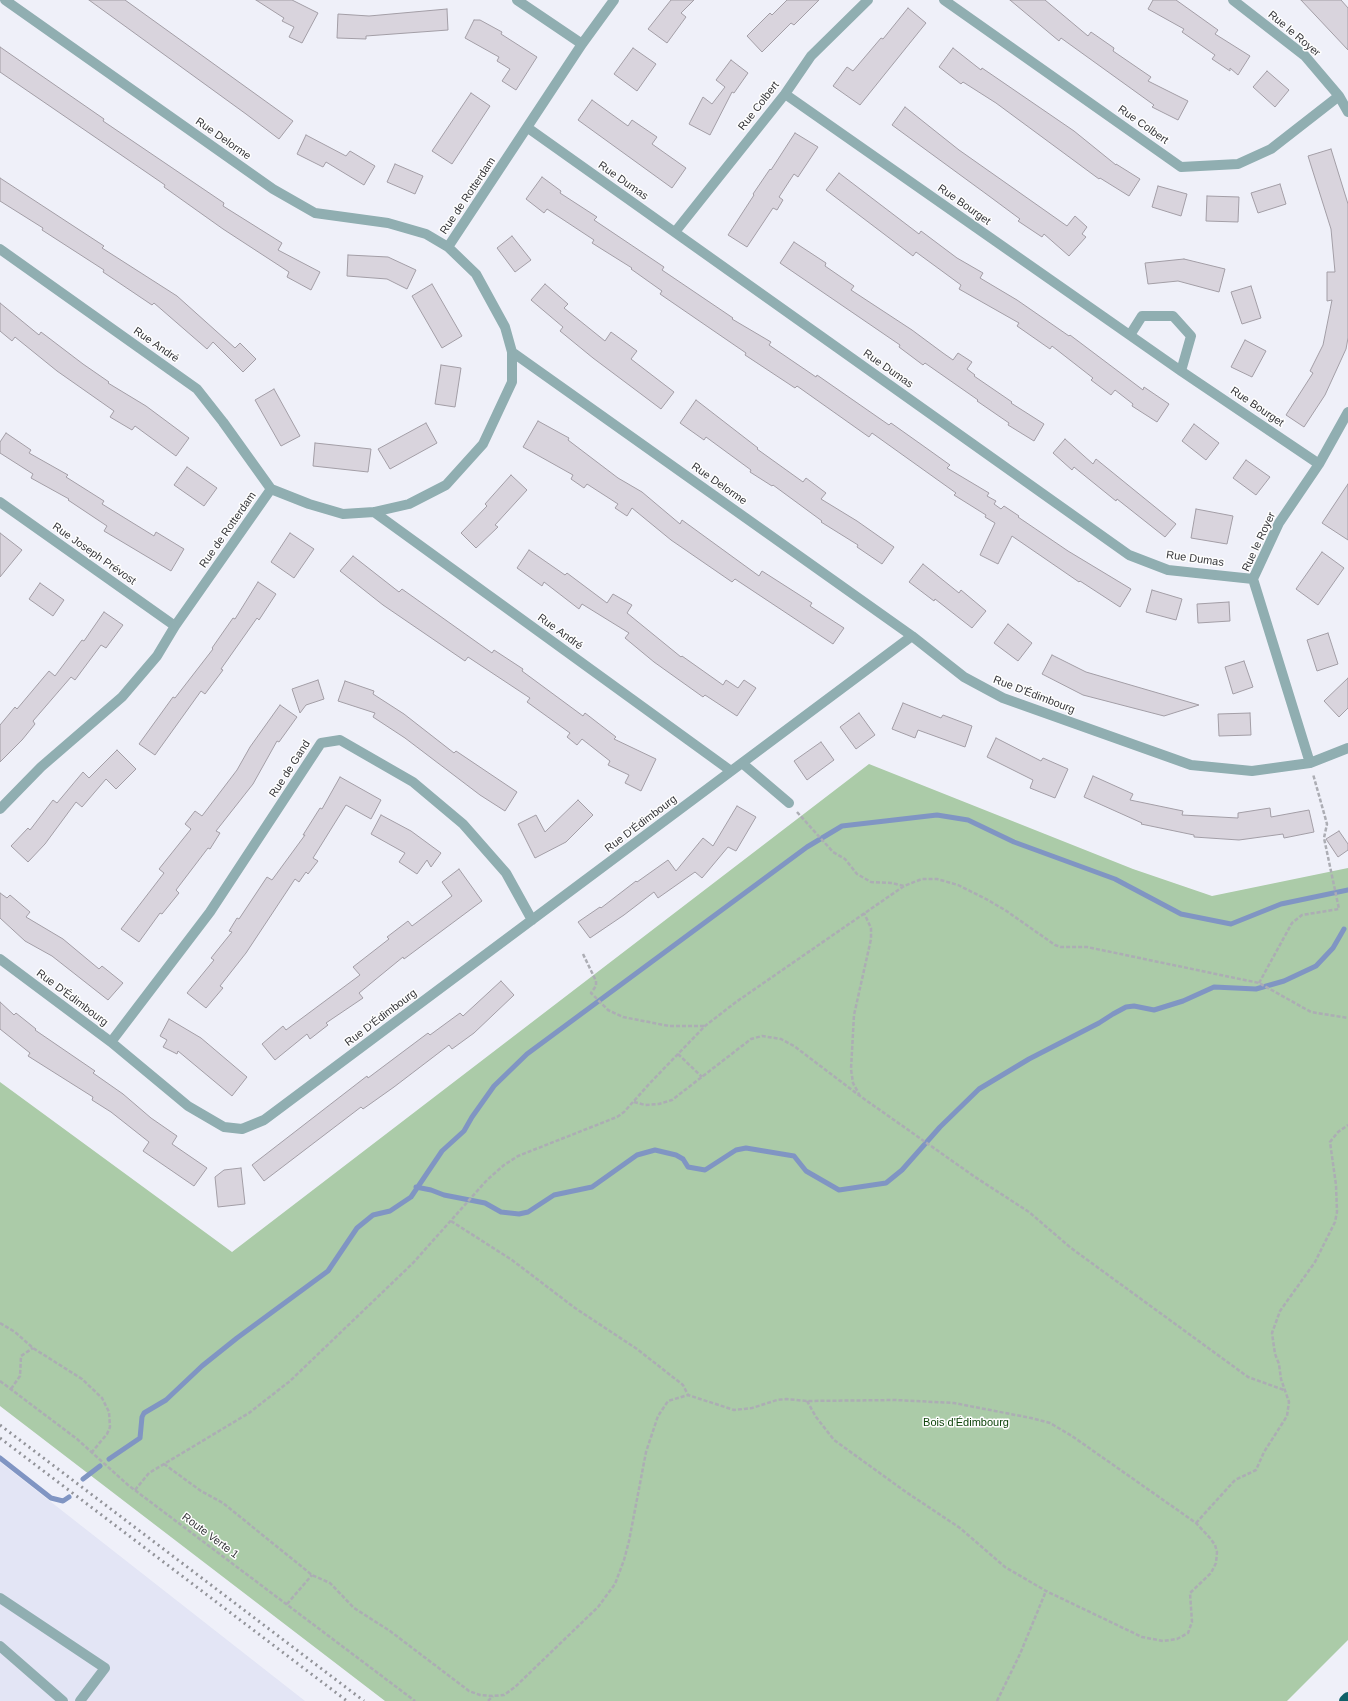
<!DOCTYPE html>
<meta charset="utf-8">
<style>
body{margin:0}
canvas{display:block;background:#eff0f9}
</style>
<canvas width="1348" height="1701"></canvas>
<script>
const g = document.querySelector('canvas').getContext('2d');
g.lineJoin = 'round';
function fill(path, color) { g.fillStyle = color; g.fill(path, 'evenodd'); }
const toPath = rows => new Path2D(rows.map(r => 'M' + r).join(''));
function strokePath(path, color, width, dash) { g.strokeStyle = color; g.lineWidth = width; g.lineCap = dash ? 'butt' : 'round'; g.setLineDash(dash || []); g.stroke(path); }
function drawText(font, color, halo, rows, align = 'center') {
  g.font = font + ' Helvetica,sans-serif'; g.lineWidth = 3; g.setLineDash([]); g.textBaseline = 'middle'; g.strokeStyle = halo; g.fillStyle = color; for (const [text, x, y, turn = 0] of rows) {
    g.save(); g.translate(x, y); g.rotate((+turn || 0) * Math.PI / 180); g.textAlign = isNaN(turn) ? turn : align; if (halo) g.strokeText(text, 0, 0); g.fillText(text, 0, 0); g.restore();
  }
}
const built = toPath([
 [0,1462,305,1701,0,1701]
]);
const green = toPath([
 [869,764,1133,869,1212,896,1348,868,1348,1640,1287,1701,385,1701,0,1406,0,1082,232,1252]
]);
const stream = toPath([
 [416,1187,431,1190,444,1195,485,1203,501,1212,519,1214,528,1212,554,1195,592,1187,637,1155,655,1150,676,1155,683,1159,688,1167,705,1170,736,1150,746,1148,794,1156,806,1171,839,1190,886,1183,902,1170,940,1127,979,1089,1029,1059,1099,1023,1113,1014,1126,1007,1134,1006,1154,1010,1183,1001,1214,987,1256,989,1284,981,1316,966,1333,948,1344,929],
 [0,1458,51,1498,63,1501,69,1497],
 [109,1459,140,1438,142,1417,144,1413,166,1400,202,1366,237,1338,328,1271,357,1228,373,1215,390,1211,411,1197,442,1151,464,1131,472,1117,494,1086,527,1054,807,847,842,826,937,815,968,820,1014,842,1115,879,1181,914,1231,924,1281,904,1348,890],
 [83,1479,100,1466]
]);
const building = toPath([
 [89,0,125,0,293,121,279,139,246,114,89,0],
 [256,0,292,0,318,13,302,43,289,37,294,27,282,21,284,18,256,0],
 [671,0,694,0,681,13,686,17,667,43,648,29,671,0],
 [787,0,819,0,794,25,791,23,762,52,747,36,770,13,772,15,787,0],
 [1010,0,1045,0,1088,36,1091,32,1114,48,1113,51,1151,77,1148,81,1188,101,1178,120,1152,107,1154,105,1061,38,1059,41,1010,0],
 [1153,0,1176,0,1218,30,1215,34,1250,56,1238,75,1230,68,1230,71,1212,59,1215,55,1182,32,1184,29,1148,9,1153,0],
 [1301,0,1341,0,1348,8,1348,50,1301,0],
 [908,8,926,23,860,105,833,86,847,67,853,71,881,38,883,39,908,8],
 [447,9,448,30,366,36,366,39,337,38,338,14,369,16,447,9],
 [474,20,480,20,502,32,501,34,537,57,516,90,502,81,510,69,497,61,499,57,465,38,474,20],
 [0,47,104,119,103,121,224,203,223,206,282,243,278,250,320,272,311,290,287,277,289,272,223,229,164,187,165,185,0,72,0,47],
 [633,48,656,64,637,91,614,74,633,48],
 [953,48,981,70,982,68,1074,131,1116,165,1116,164,1140,179,1129,196,1100,178,1099,179,996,103,963,82,961,84,939,67,953,48],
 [731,60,748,73,734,93,732,92,710,135,689,124,703,97,712,104,725,87,716,80,731,60],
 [1267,71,1289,90,1275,107,1253,87,1267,71],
 [471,93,490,106,452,164,432,151,471,93],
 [592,100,628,126,632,120,657,137,652,144,686,168,672,188,578,120,592,100],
 [905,107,959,150,1067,226,1075,216,1087,227,1082,234,1086,237,1069,256,1044,234,1042,237,1018,221,1020,219,989,196,892,125,905,107],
 [795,133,818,147,798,177,794,174,779,197,783,200,777,210,773,208,747,247,728,235,754,195,753,194,770,169,771,170,795,133],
 [306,135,346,156,350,151,375,166,364,185,326,162,323,167,297,154,306,135],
 [1331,149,1348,204,1348,338,1346,349,1325,395,1304,427,1286,415,1313,373,1310,371,1323,345,1332,300,1327,301,1327,272,1335,272,1331,229,1308,156,1331,149],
 [395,164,423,176,415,194,387,182,395,164],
 [839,173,919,234,921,231,957,258,983,273,980,278,1017,300,1069,336,1070,335,1143,390,1144,387,1169,404,1157,422,1132,406,1133,404,1115,390,1111,395,1091,380,1093,378,1052,346,1050,349,1017,326,1019,323,959,289,961,285,916,252,913,256,826,190,839,173],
 [542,177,561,191,560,193,597,217,594,220,664,267,662,270,733,318,732,319,771,342,769,345,816,377,817,375,889,425,891,423,922,445,950,465,947,468,989,493,987,496,996,501,994,504,1001,509,1004,506,1019,516,1018,517,1068,551,1131,589,1120,607,1080,581,1079,582,1012,536,998,564,980,555,995,523,985,517,986,515,954,495,956,493,872,433,869,437,797,386,795,388,745,355,746,353,660,294,662,291,631,269,632,268,592,243,594,240,547,209,544,213,526,199,542,177],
 [0,178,104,246,102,248,177,296,235,348,240,343,256,359,243,372,213,342,207,349,154,303,152,305,103,272,104,270,42,230,43,228,0,201,0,178],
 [1280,184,1286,204,1258,213,1251,193,1280,184],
 [1158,186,1187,194,1181,216,1152,207,1158,186],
 [1207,196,1239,197,1238,222,1206,221,1207,196],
 [512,236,531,260,515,272,497,248,512,236],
 [794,242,826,263,825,266,854,286,851,290,912,330,943,353,953,360,958,353,972,362,967,369,975,375,974,376,1012,402,1011,403,1044,424,1034,441,1008,425,1009,423,977,401,978,400,925,363,923,365,899,347,900,345,780,263,794,242],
 [348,255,388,257,416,270,407,289,387,279,347,276,348,255],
 [1184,259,1225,269,1219,292,1178,281,1148,284,1145,263,1184,259],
 [432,284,462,336,442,348,412,296,432,284],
 [545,284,568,304,564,308,605,341,611,332,637,351,631,359,674,392,661,409,593,358,560,331,563,327,531,300,545,284],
 [1251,286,1261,318,1242,324,1231,292,1251,286],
 [0,303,39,335,41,332,83,364,109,382,108,383,146,406,189,438,176,456,135,426,132,430,110,417,114,411,57,371,15,337,12,341,0,331,0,303],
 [1245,340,1266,351,1252,377,1231,367,1245,340],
 [441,365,461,368,455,407,435,404,441,365],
 [274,389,300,436,281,446,255,400,274,389],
 [696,400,758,448,757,449,803,482,806,478,826,493,821,499,857,521,894,547,882,564,857,547,858,545,821,522,822,521,773,485,772,486,750,472,751,470,706,437,704,440,680,423,696,400],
 [538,421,569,438,568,440,618,478,642,492,680,524,682,520,759,576,762,571,812,603,810,606,844,628,833,644,735,579,732,582,671,540,632,508,627,516,615,508,618,504,587,484,584,488,571,479,573,475,523,447,538,421],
 [426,423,437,443,390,469,378,449,426,423],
 [1194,424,1219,443,1206,460,1182,441,1194,424],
 [6,433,31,450,29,453,68,475,66,477,104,501,102,504,154,536,156,532,184,549,171,571,104,531,107,526,68,500,69,499,31,478,33,474,0,453,0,442,6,433],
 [1065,439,1093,464,1096,459,1176,524,1165,537,1117,499,1116,501,1074,467,1072,470,1053,453,1065,439],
 [315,443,371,449,368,472,313,466,315,443],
 [1246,460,1270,477,1256,495,1233,478,1246,460],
 [187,467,217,488,204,506,174,485,187,467],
 [511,475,527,490,495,525,498,527,476,548,461,533,487,506,485,504,511,475],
 [1348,484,1348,540,1322,523,1348,484],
 [1196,509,1233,516,1227,544,1191,538,1196,509],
 [0,533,22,550,0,577,0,533],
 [290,533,314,549,294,578,271,562,290,533],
 [529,550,565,575,567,573,607,603,613,594,632,605,627,613,681,657,682,656,723,685,726,680,738,688,744,680,756,688,737,716,705,695,703,697,654,662,625,638,629,633,582,604,579,609,544,582,542,586,517,568,529,550],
 [1322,552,1344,568,1318,605,1296,589,1322,552],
 [353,556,399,592,402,589,492,653,494,650,523,669,522,671,583,716,585,713,616,737,614,739,656,759,641,791,625,783,629,775,608,765,610,761,582,739,577,745,567,737,570,733,527,702,530,698,468,657,465,661,383,605,340,571,353,556],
 [923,564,959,593,961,590,986,611,972,628,935,599,934,601,909,582,923,564],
 [258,582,276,594,259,620,257,618,221,669,223,670,205,694,201,691,155,755,139,744,173,697,175,698,213,649,212,648,233,618,235,619,258,582],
 [40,583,64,600,53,616,29,599,40,583],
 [1152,590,1182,599,1176,620,1146,612,1152,590],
 [1229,602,1230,621,1198,623,1197,604,1229,602],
 [104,612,123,625,106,648,101,645,75,680,71,677,33,721,35,724,22,740,0,762,0,725,15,707,17,709,49,671,55,676,82,640,84,641,104,612],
 [1008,624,1032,643,1018,661,994,643,1008,624],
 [1328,633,1338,664,1317,671,1307,640,1328,633],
 [1052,655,1086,672,1199,705,1164,716,1083,695,1042,674,1052,655],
 [1244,661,1253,687,1233,694,1225,667,1244,661],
 [1348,678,1348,708,1339,717,1324,701,1348,678],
 [318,680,324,699,306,705,300,713,292,689,318,680],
 [345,681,374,691,373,694,404,714,454,753,456,751,517,792,505,811,480,795,405,738,373,717,375,713,338,701,345,681],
 [903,703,941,718,943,715,972,726,965,747,918,730,915,738,892,729,903,703],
 [280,705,297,717,279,742,277,741,253,784,216,831,220,833,210,849,208,848,176,890,179,893,162,914,160,913,139,942,121,929,164,873,159,869,191,829,185,824,195,811,202,816,237,770,250,747,280,705],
 [859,713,875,735,856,749,840,727,859,713],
 [1250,713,1251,735,1219,736,1218,714,1250,713],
 [996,738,1041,761,1043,758,1068,769,1055,798,1030,788,1033,780,987,757,996,738],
 [821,742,834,760,807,780,794,761,821,742],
 [117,750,136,769,116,789,106,779,82,807,76,802,45,844,28,862,11,846,28,828,30,830,53,800,57,803,83,772,89,778,117,750],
 [1093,776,1133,794,1130,800,1183,811,1182,815,1238,818,1238,813,1270,808,1271,817,1309,810,1314,832,1284,838,1283,834,1239,840,1194,837,1194,835,1141,824,1142,823,1084,797,1093,776],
 [340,777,381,800,371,819,346,805,313,858,318,861,308,874,306,872,299,882,295,879,246,953,220,986,223,988,206,1008,187,993,214,960,211,958,232,932,229,931,237,918,239,919,267,877,272,880,305,835,303,835,320,808,322,809,340,777],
 [578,800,593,815,566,842,535,858,518,824,536,815,545,832,578,800],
 [737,806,756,817,736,851,728,847,702,878,695,872,658,898,654,892,624,915,590,938,578,922,600,907,601,908,636,881,637,882,668,860,676,871,703,838,713,846,737,806],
 [381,815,411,831,441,853,431,867,427,860,417,874,399,862,405,853,371,834,381,815],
 [1339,831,1348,844,1348,850,1338,857,1326,839,1339,831],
 [459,869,482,901,404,959,403,957,359,993,363,998,326,1023,328,1025,310,1039,307,1034,275,1060,262,1044,283,1026,286,1030,360,975,353,967,389,939,387,937,408,921,412,926,452,896,442,882,459,869],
 [0,893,7,898,10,895,30,912,26,917,63,939,99,969,102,966,123,983,108,1000,52,956,25,941,0,918,0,893],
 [501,981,514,995,474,1033,452,1049,449,1045,394,1087,363,1109,361,1107,264,1181,252,1165,367,1076,368,1078,428,1033,430,1035,460,1013,463,1016,501,981],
 [0,1002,14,1015,16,1013,36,1029,35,1030,95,1071,93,1073,123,1094,151,1118,177,1136,172,1144,207,1168,194,1186,143,1151,149,1142,111,1112,92,1100,93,1097,28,1056,30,1053,0,1029,0,1002],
 [169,1019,201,1038,247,1077,232,1096,178,1051,177,1054,163,1047,167,1040,160,1036,169,1019],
 [241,1168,245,1204,218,1207,215,1177,224,1170,241,1168]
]);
const path = toPath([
 [797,812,833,852,845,859,857,874,871,882,892,883,904,886],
 [583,954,596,981,596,986,591,993,608,1010,623,1017,669,1026,705,1026],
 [1259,983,1292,923,1302,915,1339,909,1324,838,1327,824,1313,774],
 [678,1054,702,1077],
 [860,1096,853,1083,851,1069,854,1015,871,939,871,928,864,913],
 [634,1102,645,1105,659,1104,672,1100,751,1039,762,1036,781,1039,794,1046,860,1096,975,1177,1029,1212,1071,1248,1248,1377,1284,1390],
 [451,1221,512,1260,575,1308,637,1349,683,1385,688,1395],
 [0,1323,15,1332,33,1348,82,1379,102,1398,109,1412,110,1427,107,1434,92,1452],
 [0,1381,77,1439,128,1485,415,1701],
 [11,1389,20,1376,21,1356,33,1348],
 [164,1464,201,1491,223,1503,312,1575,330,1583,354,1608,390,1631,469,1691,480,1695,493,1696,504,1695,515,1687,598,1607,615,1584,624,1560,629,1541,646,1452,658,1416,668,1401,688,1395,734,1410,752,1408,777,1400,786,1399,807,1401,896,1400,954,1403,1031,1418,1050,1423,1072,1436,1196,1523,1210,1538,1215,1545,1217,1552,1216,1563,1211,1573,1190,1593,1192,1622,1188,1633,1177,1639,1163,1641,1142,1637,1046,1591,1005,1567,960,1528,906,1492,834,1440,816,1417,807,1401],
 [135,1490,149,1473,249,1413,290,1381,413,1263,487,1180,504,1165,518,1156,617,1117,624,1112,650,1083,705,1026,736,1002,904,886,922,879,937,879,958,885,986,899,1005,910,1055,945,1061,947,1087,947,1259,983,1311,1012,1348,1018],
 [1196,1523,1235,1480,1256,1470,1264,1452,1287,1416,1289,1402,1281,1379,1279,1364,1275,1354,1272,1333,1280,1311,1315,1262,1335,1222,1337,1212,1336,1185,1330,1142,1338,1132,1348,1125],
 [287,1604,312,1575],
 [488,1701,493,1696],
 [997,1701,1020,1654,1046,1591]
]);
const minor = toPath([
 [5,0,273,189,315,213,388,223,426,234,448,247,476,274,505,327,512,352,512,382,483,444,446,485,409,504,374,512,343,514,309,504,271,489],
 [517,0,582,44],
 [944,0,1181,167,1238,164,1271,149,1339,96],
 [1233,0,1305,56,1339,96,1348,112],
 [785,94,1181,371,1319,464],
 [528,128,1129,555,1168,570,1253,579],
 [675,232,785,94,811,56,868,0],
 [448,247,582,44,614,0],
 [0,249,197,389,223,422,271,489],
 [1130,335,1142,316,1173,316,1191,336,1181,371],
 [512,352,912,636,964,677,1003,698,1191,765,1252,771,1310,763,1348,748],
 [0,502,175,626],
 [374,512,731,771],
 [742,763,789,803],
 [1310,763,1253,579,1279,523,1319,464,1348,412],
 [0,809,41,767,122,697,157,656,175,626,271,489],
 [0,959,111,1042,188,1106,224,1127,242,1129,264,1120,912,636],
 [111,1042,210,912,321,743,340,740,413,782,463,824,506,873,532,920],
 [0,1598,105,1668,80,1701],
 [0,1646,63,1701]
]);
const highway = toPath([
 [1345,1701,1348,1698]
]);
const rail = toPath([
 [0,1425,364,1701],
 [0,1438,347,1701]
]);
const streetNames = [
 ["Rue le Royer",1294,34,40],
 ["Rue Colbert",759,106,-52],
 ["Rue Colbert",1143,125,35],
 ["Rue Delorme",223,139,35],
 ["Rue Dumas",623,181,35],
 ["Rue de Rotterdam",468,196,-56],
 ["Rue Bourget",964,205,35],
 ["Rue André",156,345,35],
 ["Rue Dumas",888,369,35],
 ["Rue Bourget",1257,407,34],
 ["Rue Delorme",719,484,35],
 ["Rue de Rotterdam",228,530,-55],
 ["Rue le Royer",1259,542,-65],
 ["Rue Joseph Prévost",94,554,35],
 ["Rue Dumas",1195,559,8],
 ["Rue André",560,632,36],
 ["Rue D'Édimbourg",1034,695,21],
 ["Rue de Gand",290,769,-57],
 ["Rue D'Édimbourg",641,824,-37],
 ["Rue D'Édimbourg",72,998,37],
 ["Rue D'Édimbourg",381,1018,-37],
 ["Route Verte 1",210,1536,37]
];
const parkNames = [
 ["Bois d'Édimbourg",966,1423]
];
fill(built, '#e3e5f5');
fill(green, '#abcba8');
strokePath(stream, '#8095c3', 5);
fill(building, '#d9d4dd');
strokePath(building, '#a39ea6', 1);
strokePath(path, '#acadb4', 2.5, [4, 2]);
strokePath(minor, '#90aeb1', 10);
strokePath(highway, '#0f6169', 12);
strokePath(rail, '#93949a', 3, [2, 4]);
drawText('11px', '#36363a', '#fefefe', streetNames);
drawText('11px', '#0e440b', '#fefefe', parkNames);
</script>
